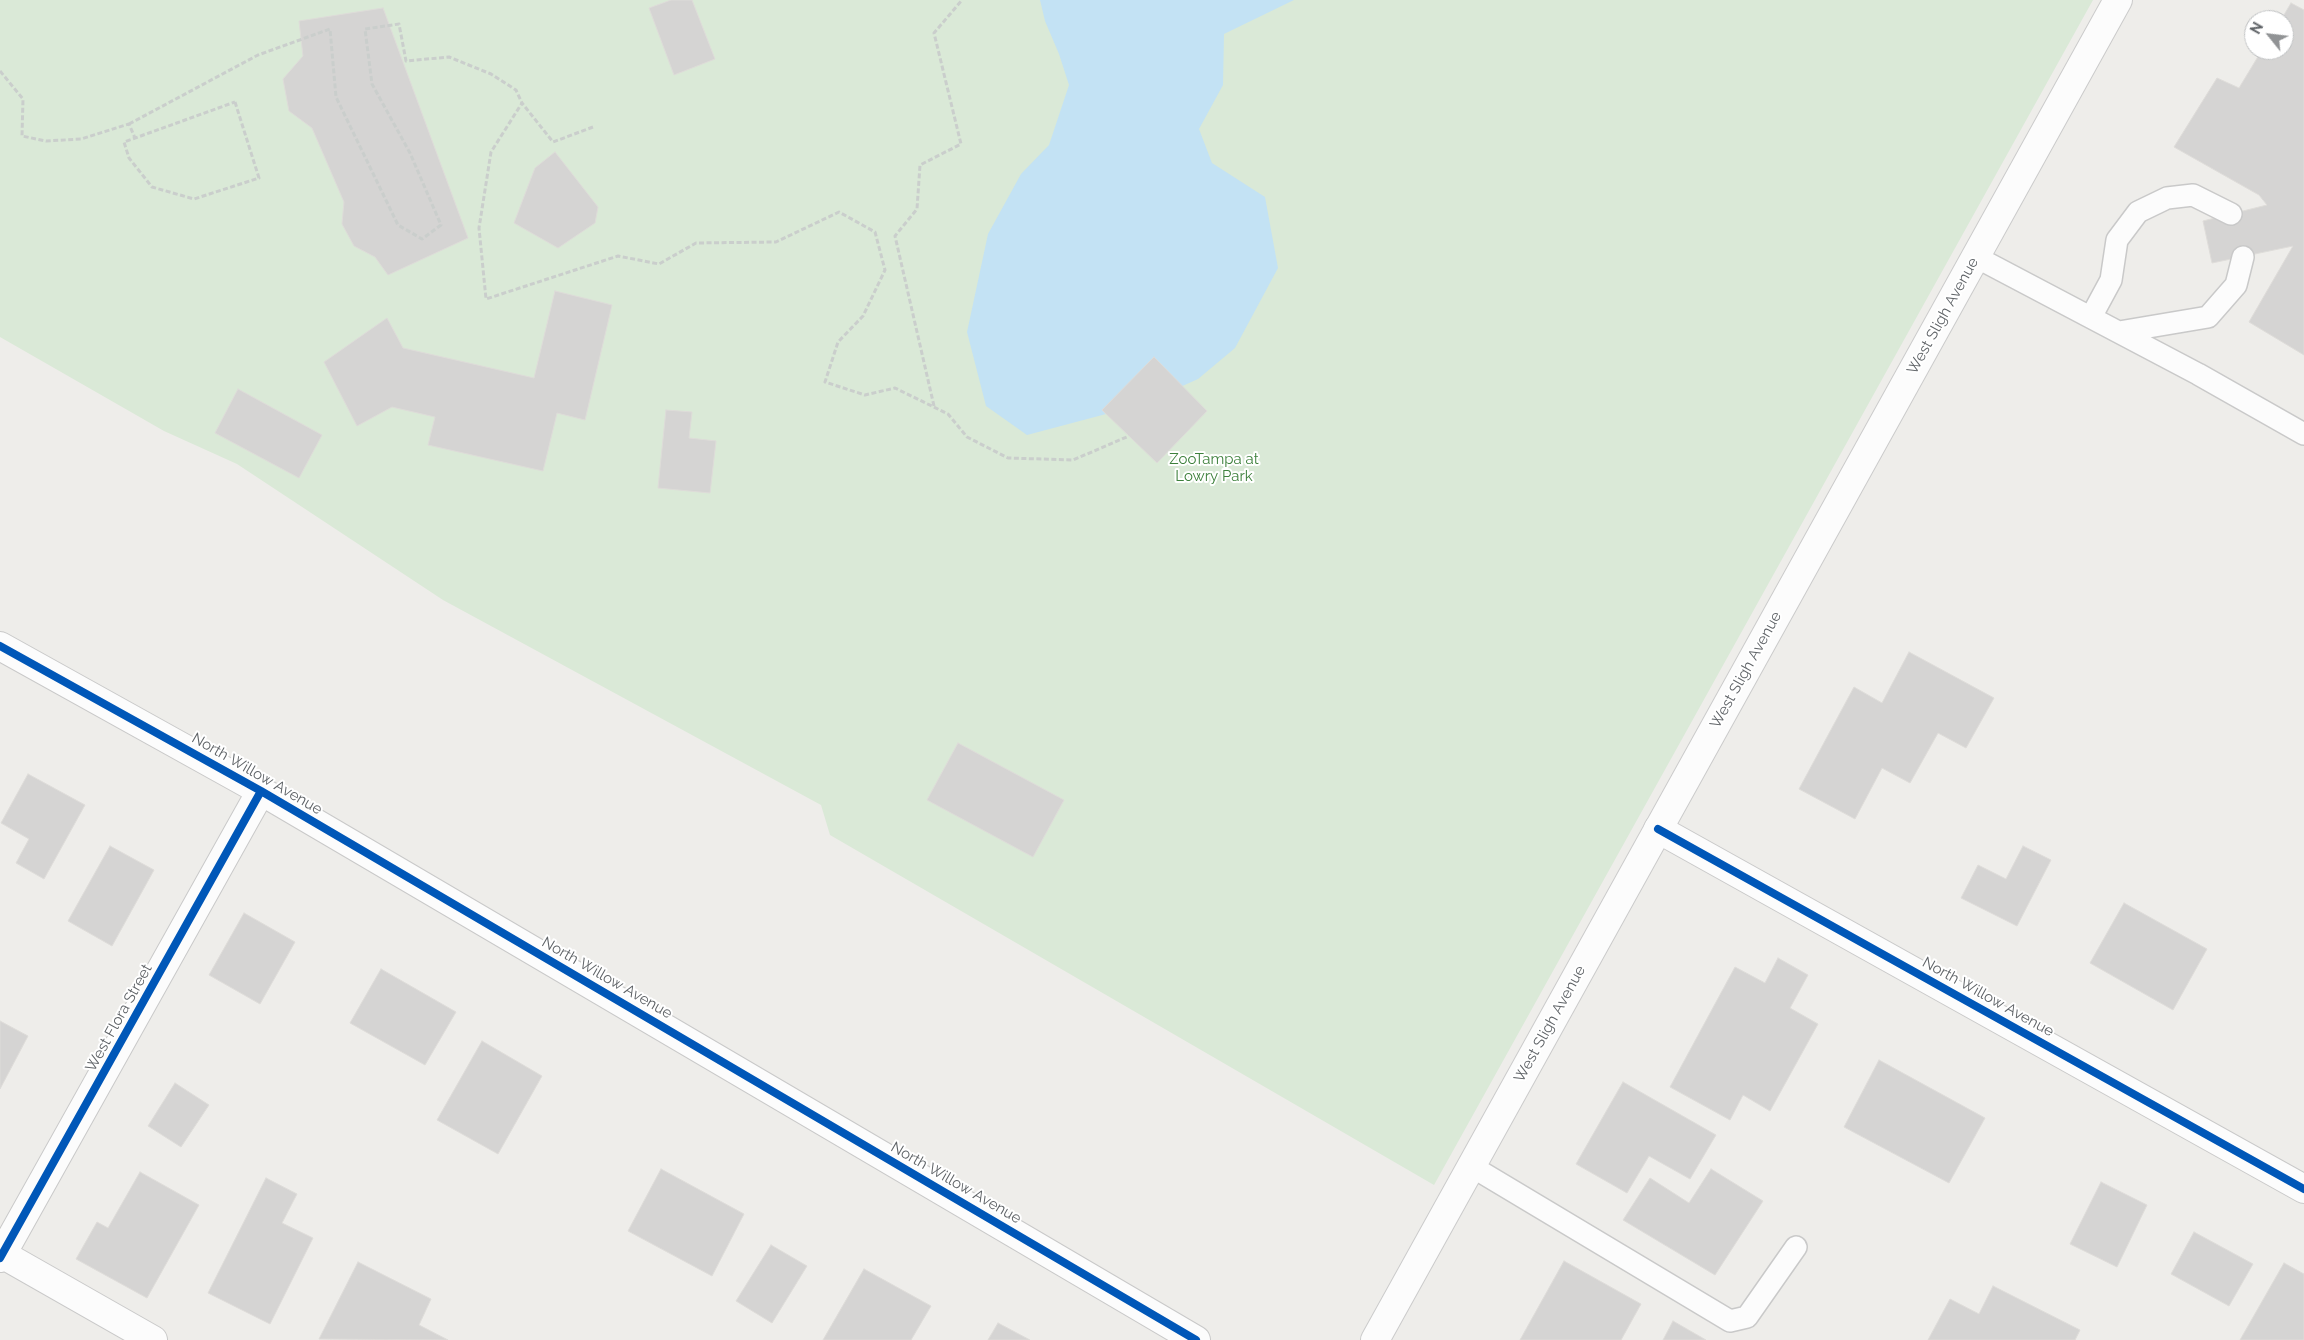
<!DOCTYPE html>
<style>
body{margin:0}
#map{position:relative;width:2304px;height:1340px;overflow:hidden;background:#eeedea;font-family:Raleway,sans-serif}
canvas{display:block}
.north{position:absolute;left:2244px;top:10px;width:50px;height:50px;box-sizing:border-box;background:#fff;border:1px solid #bfc1c2;border-radius:50%;rotate:299deg;font-size:14px;font-weight:700;line-height:20px;text-align:center;color:#5f6367}
.north::after{content:'';display:block;margin:auto;width:18px;height:22px;background:#919395;clip-path:polygon(50% 0,100% 100%,50% 72%,0 100%)}
</style>
<div id="map">
<canvas width="2304" height="1340"></canvas>
<div class="north">N</div>
</div>
<script>
const g = document.querySelector('canvas').getContext('2d');
g.lineJoin = 'round';
function fill(path, color) { g.fillStyle = color; g.fill(path, 'evenodd'); }
const toPath = rows => new Path2D(rows.map(r => 'M' + r).join(''));
function strokePath(path, color, width, dash) { g.strokeStyle = color; g.lineWidth = width; g.lineCap = dash ? 'butt' : 'round'; g.setLineDash(dash || []); g.stroke(path); }
function drawText(font, color, halo, rows, align = 'center') {
  g.font = font + ' Raleway,sans-serif'; g.lineWidth = 4; g.setLineDash([]); g.textBaseline = 'middle'; g.strokeStyle = halo; g.fillStyle = color; for (const [text, x, y, turn = 0] of rows) {
    g.save(); g.translate(x, y); g.rotate((+turn || 0) * Math.PI / 180); g.textAlign = isNaN(turn) ? turn : align; if (halo) g.strokeText(text, 0, 0); g.fillText(text, 0, 0); g.restore();
  }
}
const green = toPath([
 [0,0,2093,0,1434,1185,830,835,821,805,443,600,237,464,164,431,0,337]
]);
const water = toPath([
 [1040,0,1294,0,1224,34,1223,85,1199,129,1212,163,1265,197,1278,268,1235,348,1198,379,1140,405,1027,435,986,406,967,332,988,234,1021,174,1049,145,1069,85,1059,54,1045,21]
]);
const building = toPath([
 [671,0,692,0,715,59,674,75,649,8,671,0],
 [2291,3,2304,10,2304,355,2249,322,2293,246,2212,263,2203,221,2267,205,2259,195,2174,147,2217,78,2239,88,2262,50,2284,50,2284,20,2281,20,2291,3],
 [383,8,468,238,388,275,375,257,354,246,342,224,344,202,312,128,289,111,283,79,303,56,299,21,383,8],
 [555,152,598,207,595,223,558,248,514,223,535,168,555,152],
 [555,291,612,305,585,420,557,413,543,471,428,445,435,417,392,407,357,426,324,362,387,318,403,348,534,378,555,291],
 [1154,357,1207,411,1157,463,1102,410,1154,357],
 [238,389,322,435,299,478,215,433,238,389],
 [666,410,692,412,689,438,716,441,710,493,658,488,666,410],
 [1909,652,1994,698,1966,748,1938,733,1910,783,1882,768,1855,819,1799,789,1854,687,1882,703,1909,652],
 [958,743,1064,800,1033,857,927,800,958,743],
 [28,774,85,805,44,879,16,863,29,839,1,823,28,774],
 [110,846,154,870,112,946,68,921,110,846],
 [2023,846,2051,860,2017,926,1961,898,1978,865,2006,879,2023,846],
 [2124,903,2207,949,2173,1010,2090,963,2124,903],
 [244,913,295,942,260,1004,209,975,244,913],
 [1778,958,1808,975,1790,1008,1818,1024,1770,1111,1743,1095,1730,1120,1670,1087,1735,967,1765,983,1778,958],
 [381,969,456,1012,425,1065,350,1023,381,969],
 [0,1021,28,1036,0,1089,0,1021],
 [482,1041,542,1076,498,1154,437,1120,482,1041],
 [1879,1060,1985,1118,1949,1183,1844,1127,1879,1060],
 [1623,1082,1716,1135,1690,1179,1649,1156,1627,1193,1576,1164,1623,1082],
 [175,1083,209,1105,181,1147,148,1126,175,1083],
 [661,1169,744,1214,712,1276,628,1231,661,1169],
 [1711,1169,1763,1201,1715,1275,1623,1220,1650,1178,1689,1203,1711,1169],
 [140,1172,199,1205,147,1298,76,1259,97,1222,108,1228,140,1172],
 [266,1178,297,1194,282,1223,313,1238,270,1324,208,1293,266,1178],
 [2101,1182,2147,1205,2117,1267,2070,1244,2101,1182],
 [2194,1232,2253,1264,2229,1306,2171,1274,2194,1232],
 [771,1245,807,1266,772,1323,736,1301,771,1245],
 [1564,1261,1641,1304,1621,1340,1520,1340,1564,1261],
 [358,1262,431,1299,419,1325,448,1340,319,1339,358,1262],
 [2284,1263,2304,1274,2304,1340,2240,1340,2284,1263],
 [864,1269,931,1306,911,1340,823,1340,864,1269],
 [1993,1286,2080,1330,2075,1340,1928,1340,1950,1299,1979,1314,1993,1286],
 [1673,1321,1706,1340,1663,1340,1673,1321],
 [998,1323,1030,1340,988,1340,998,1323]
]);
const path = toPath([
 [0,71,23,99,22,136,46,141,81,139,129,124,135,138],
 [235,102,259,178,194,199,152,187,129,158,124,142,235,102],
 [129,124,258,55,330,29,336,97,398,225,422,239,441,225,410,153,372,84,365,29,399,24,406,61,449,57,491,74,516,90,522,103],
 [593,127,553,142,522,103,491,152,479,228,486,299,618,256,659,264,696,243,776,242,839,212,875,232,885,270,863,316,838,342,825,382,865,395,895,388,948,414,967,437,1008,458,1073,460,1129,436],
 [934,406,895,236,917,209,920,165,961,144,934,33,962,0]
]);
const lane = toPath([
 [1976,257,2198,374,2304,434],
 [2091,317,2111,280,2117,240,2138,212,2167,198,2193,195,2231,214],
 [2119,332,2208,317,2236,285,2243,257],
 [1471,1166,1730,1321,1747,1317,1796,1247]
]);
const street = toPath([
 [0,646,261,791,1196,1340],
 [1658,829,2304,1189],
 [0,1253,153,1340],
 [0,1258,261,791]
]);
const secondary = toPath([
 [1375,1340,2118,0]
]);
const cycleway = toPath([
 [0,646,261,791,1196,1340],
 [1658,829,2304,1189],
 [0,1258,261,791]
]);
const streetNames = [
 ["West Sligh Avenue",1943,316,-61],
 ["West Sligh Avenue",1746,670,-61],
 ["North Willow Avenue",257,774,30],
 ["North Willow Avenue",607,978,30],
 ["North Willow Avenue",1988,997,29],
 ["West Flora Street",119,1018,-61],
 ["West Sligh Avenue",1550,1024,-61],
 ["North Willow Avenue",956,1183,30]
];
const parkNames = [
 ["ZooTampa at",1214,459],
 ["Lowry Park",1214,476]
];
fill(green, '#dae9d7');
fill(water, '#c3e2f4');
fill(building, '#d5d4d3');
strokePath(building, '#dedcd9', 1);
strokePath(lane, '#c9c9c9', 24);
strokePath(street, '#c9c9c9', 30);
strokePath(secondary, '#cbcbcb', 30);
strokePath(path, '#cacecc', 3, [5, 2.5]);
strokePath(lane, '#fcfcfc', 21);
strokePath(street, '#fcfcfc', 28);
strokePath(secondary, '#fcfcfc', 28);
strokePath(cycleway, '#0057b8', 8);
drawText('15px', '#5f6367', '#fff', streetNames);
drawText('15px', '#3d803c', '#fff', parkNames);
</script>
